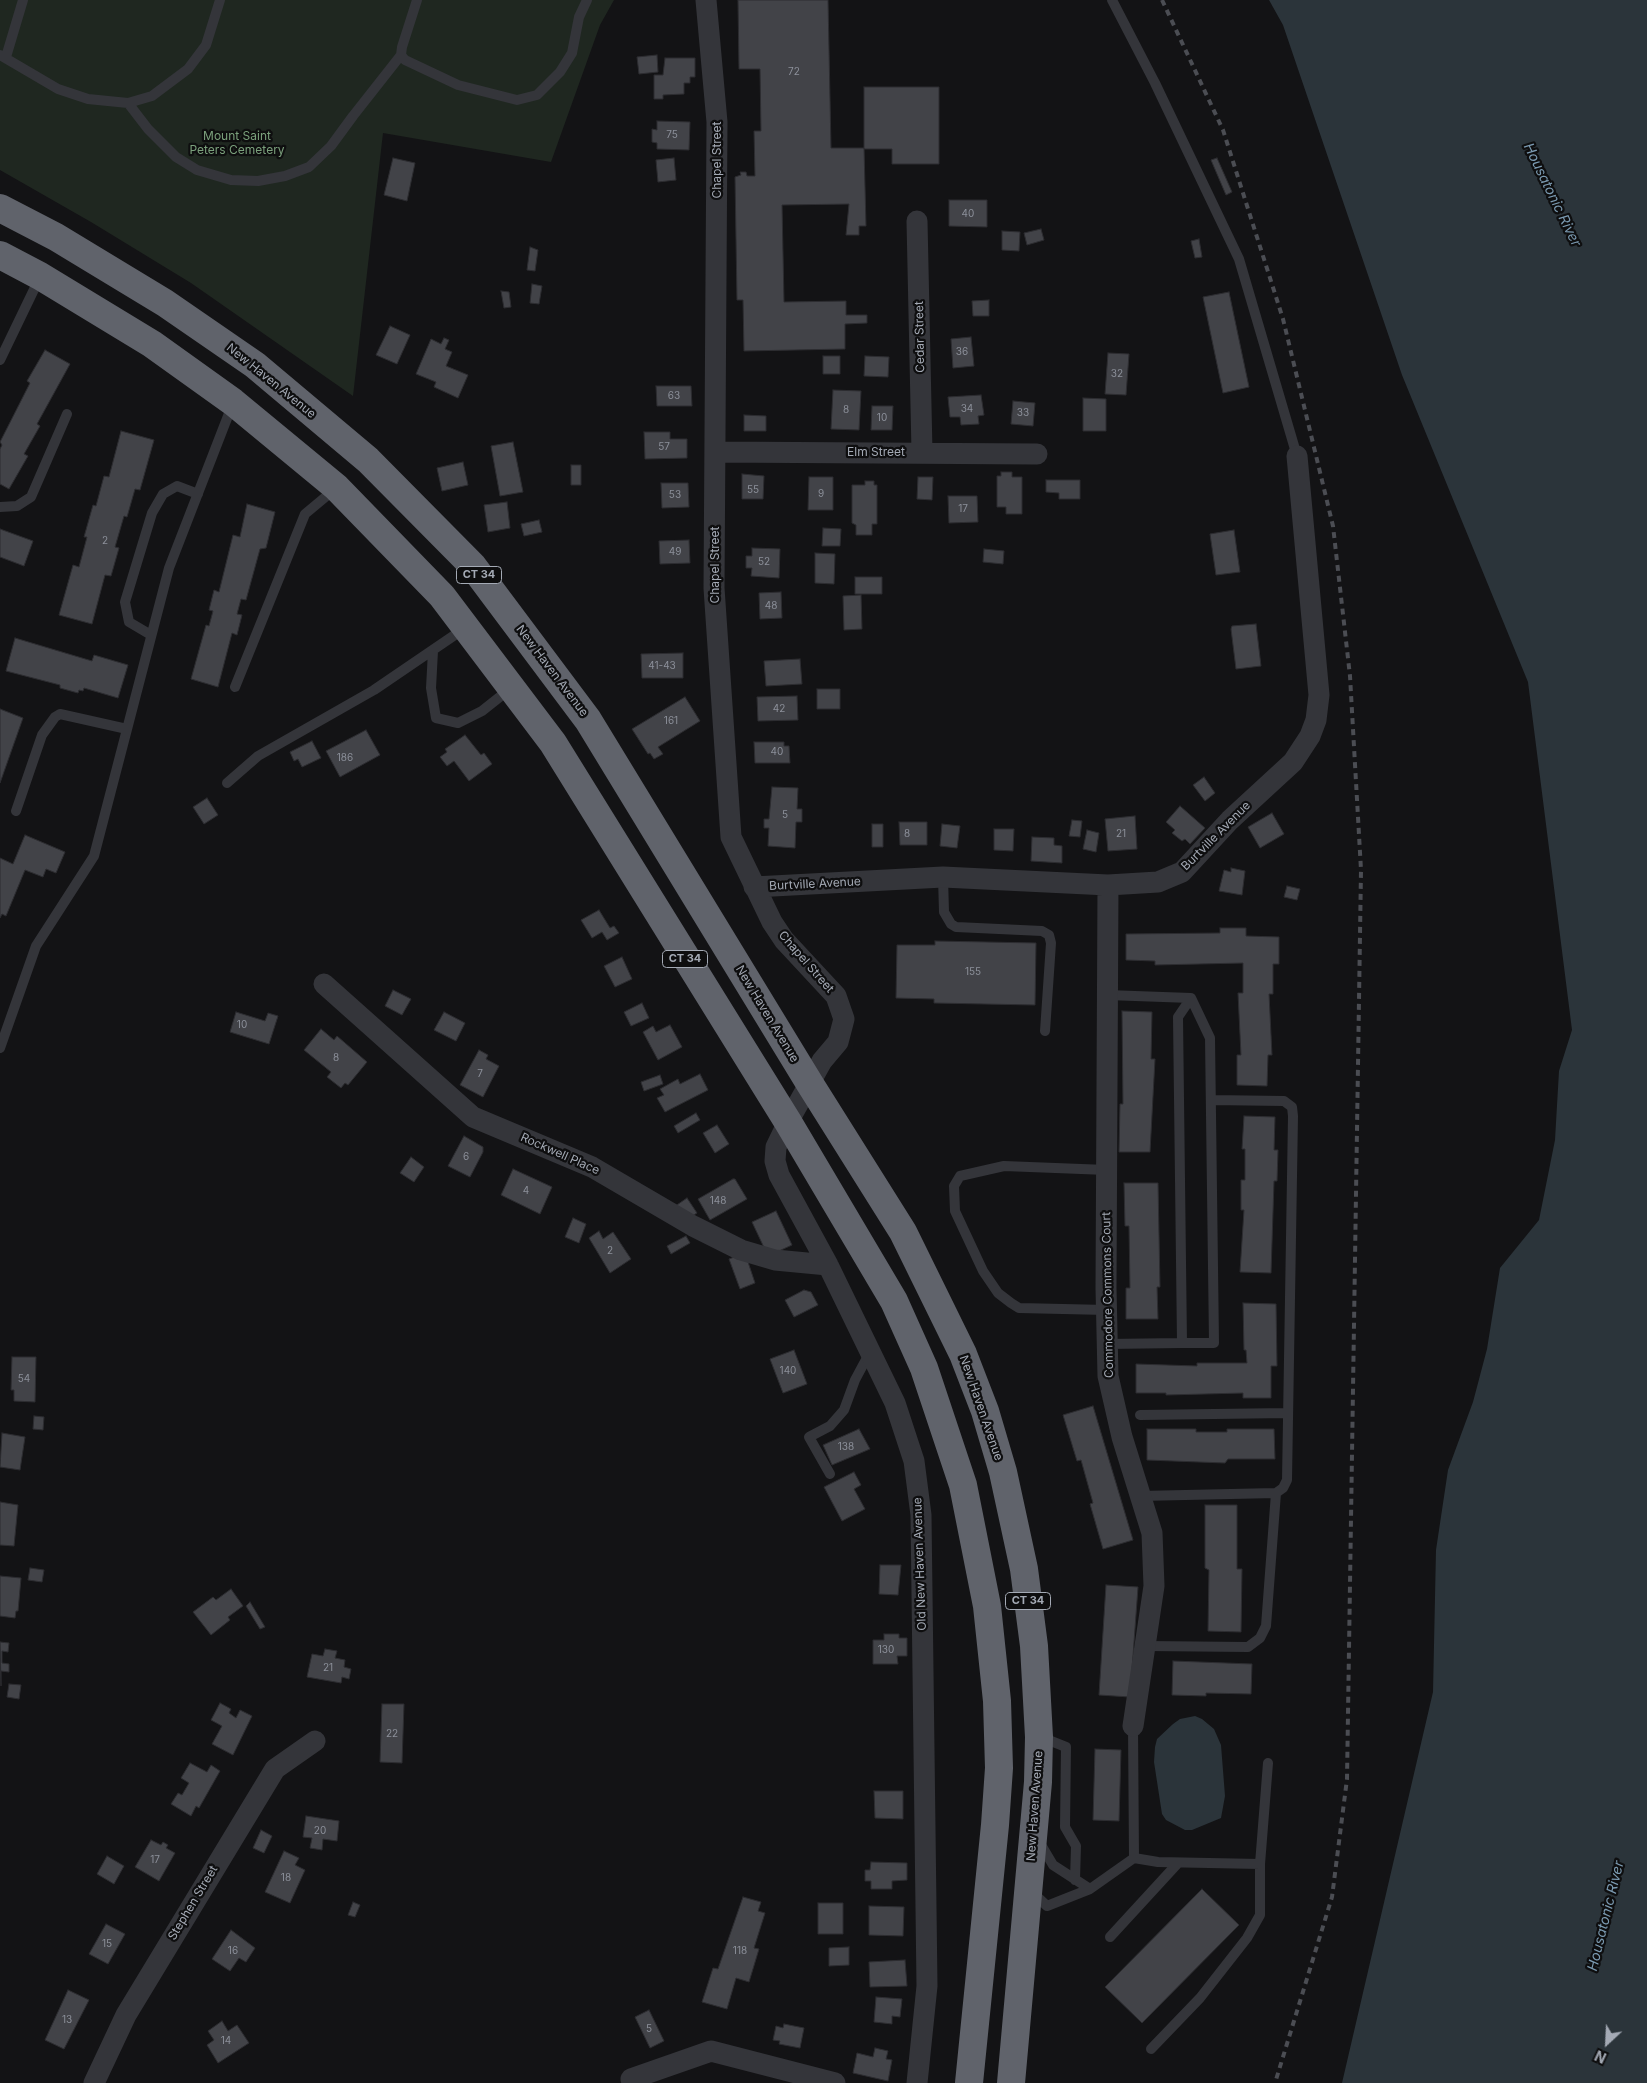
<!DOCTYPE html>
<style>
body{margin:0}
#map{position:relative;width:1647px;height:2083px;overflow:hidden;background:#131315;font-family:Inter,sans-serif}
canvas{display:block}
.north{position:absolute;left:1582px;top:2018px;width:50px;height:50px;-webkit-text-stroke:4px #0e0e0f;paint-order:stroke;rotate:205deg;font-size:14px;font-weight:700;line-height:20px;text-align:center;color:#a4aab5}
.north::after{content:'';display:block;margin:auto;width:18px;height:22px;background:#a4aab5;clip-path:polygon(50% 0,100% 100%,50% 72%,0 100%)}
</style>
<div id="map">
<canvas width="1647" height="2083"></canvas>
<div class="north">N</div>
</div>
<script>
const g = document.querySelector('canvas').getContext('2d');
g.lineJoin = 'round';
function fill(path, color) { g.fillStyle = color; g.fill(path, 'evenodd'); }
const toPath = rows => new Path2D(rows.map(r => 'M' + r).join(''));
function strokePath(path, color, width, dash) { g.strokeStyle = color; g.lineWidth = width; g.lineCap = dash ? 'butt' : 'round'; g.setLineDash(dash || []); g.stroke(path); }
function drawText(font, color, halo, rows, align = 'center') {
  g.font = font + ' Inter,sans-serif'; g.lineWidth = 4.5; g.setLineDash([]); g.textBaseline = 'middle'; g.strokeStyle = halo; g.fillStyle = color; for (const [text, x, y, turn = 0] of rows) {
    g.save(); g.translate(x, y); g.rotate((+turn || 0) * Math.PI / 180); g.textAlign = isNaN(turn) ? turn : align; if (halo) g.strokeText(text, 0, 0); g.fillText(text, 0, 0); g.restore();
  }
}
const green = toPath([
 [0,0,614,0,600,25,551,162,383,133,353,396,191,283,91,222,0,170]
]);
const water = toPath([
 [1269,0,1647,0,1647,2083,1342,2083,1433,1692,1436,1550,1448,1470,1473,1402,1487,1349,1500,1268,1539,1220,1555,1140,1559,1071,1572,1030,1528,682,1402,375,1283,25],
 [1195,1716,1202,1719,1214,1729,1221,1745,1225,1796,1221,1818,1192,1830,1185,1830,1166,1820,1162,1814,1154,1762,1155,1747,1157,1739,1173,1724,1180,1719]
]);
const building = toPath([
 [738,0,828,0,831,148,864,148,866,226,859,226,859,235,846,235,849,204,782,205,784,302,846,301,846,315,867,315,867,323,845,324,845,349,744,351,743,300,737,300,735,177,741,175,740,172,746,172,747,176,755,176,754,131,761,131,760,69,739,69,738,0],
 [657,55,658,72,639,74,637,57,657,55],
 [665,58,695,58,695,77,690,77,690,83,684,83,684,94,663,95,663,99,654,99,654,75,663,75,665,58],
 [864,87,939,87,939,164,892,164,892,149,864,149,864,87],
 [657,121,690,122,689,150,657,149,657,143,652,142,652,129,657,130,657,121],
 [393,158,415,163,407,201,384,195,393,158],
 [674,158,676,180,658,182,656,160,674,158],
 [1217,158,1232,192,1226,195,1211,160,1217,158],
 [949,200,987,200,987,227,949,226,949,200],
 [1041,229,1044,240,1027,245,1024,233,1041,229],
 [1002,231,1020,232,1019,251,1002,250,1002,231],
 [1199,239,1202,257,1195,258,1191,241,1199,239],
 [530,247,538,250,535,271,527,270,530,247],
 [532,284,542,286,539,304,530,303,532,284],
 [501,291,509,292,511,307,504,308,501,291],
 [1229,292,1249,387,1223,393,1203,297,1229,292],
 [989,300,989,316,973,316,972,301,989,300],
 [390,326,410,335,397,364,376,355,390,326],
 [971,337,974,366,953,368,951,339,971,337],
 [444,338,449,340,445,349,452,352,446,366,468,375,458,398,434,387,436,382,416,374,431,339,441,344,444,338],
 [45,350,70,364,37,424,40,426,24,454,28,456,9,489,0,484,0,449,2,445,0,442,30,383,27,381,45,350],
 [1108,353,1129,354,1126,395,1105,394,1108,353],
 [823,356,840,356,840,374,823,374,823,356],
 [865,356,889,357,888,377,864,376,865,356],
 [656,386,691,386,692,406,657,406,656,386],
 [833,390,861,391,859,430,831,429,833,390],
 [981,395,984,415,978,416,979,424,961,425,960,417,950,417,948,397,981,395],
 [1083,398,1106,399,1106,431,1083,431,1083,398],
 [1013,401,1035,403,1033,426,1011,424,1013,401],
 [872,406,893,406,892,430,871,430,872,406],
 [744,415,766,416,766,431,744,431,744,415],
 [121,431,154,440,140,490,135,489,127,517,124,516,115,547,119,548,111,576,105,575,92,624,59,615,73,565,79,567,87,537,84,537,93,505,96,506,104,476,109,477,121,431],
 [644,432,670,432,670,439,687,439,687,458,645,459,644,432],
 [513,442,523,492,500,496,491,446,513,442],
 [463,462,468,485,442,491,437,468,463,462],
 [571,465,581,465,581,485,571,485,571,465],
 [1001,472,1012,472,1012,477,1022,477,1022,514,1006,514,1006,507,997,507,997,476,1001,476,1001,472],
 [742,474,764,476,763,499,742,499,742,474],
 [809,477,833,477,833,510,808,510,809,477],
 [918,477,933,477,932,500,917,499,918,477],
 [1046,480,1080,480,1080,499,1059,499,1059,493,1046,492,1046,480],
 [865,481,874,481,874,485,877,485,877,524,872,524,872,535,856,535,856,525,852,523,852,485,865,485,865,481],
 [661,483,688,483,689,507,662,508,661,483],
 [948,496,977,496,978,522,949,523,948,496],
 [507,502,510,528,488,532,484,505,507,502],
 [247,504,275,512,266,548,260,549,246,600,241,599,237,614,242,615,237,635,232,633,218,687,191,679,206,625,209,626,213,611,209,610,214,590,219,592,233,535,240,537,247,504],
 [539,520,542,532,524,536,521,524,539,520],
 [823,528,841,529,840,546,822,546,823,528],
 [0,529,33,541,24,566,0,557,0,529],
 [1234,530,1240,572,1216,575,1210,534,1234,530],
 [689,540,690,563,660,564,659,541,689,540],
 [752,548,780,549,779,578,751,576,752,568,746,568,746,556,752,556,752,548],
 [984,549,1004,551,1003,564,983,562,984,549],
 [815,553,835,554,834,584,815,583,815,553],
 [855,577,882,577,882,594,855,594,855,577],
 [781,592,782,618,760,619,759,593,781,592],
 [861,595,862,629,844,630,843,596,861,595],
 [1256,624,1261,666,1236,669,1231,629,1232,626,1256,624],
 [15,638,92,661,94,655,128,665,118,698,84,688,83,691,79,690,78,693,60,688,60,685,6,671,15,638],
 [683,653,683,678,642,678,641,654,683,653],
 [800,659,802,684,766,686,764,661,800,659],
 [817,689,840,689,840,709,817,709,817,689],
 [797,696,798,720,758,721,757,697,797,696],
 [685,697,700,721,658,747,663,754,654,759,650,753,648,754,632,729,685,697],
 [0,709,23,718,0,783,0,709],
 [366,730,380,755,340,777,326,751,366,730],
 [465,735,481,755,484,753,492,764,469,781,454,761,447,766,440,757,447,752,445,749,465,735],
 [312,741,321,758,302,767,298,759,294,761,290,752,312,741],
 [754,742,784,742,784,746,789,746,790,763,755,763,754,742],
 [1204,777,1215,793,1205,801,1193,785,1204,777],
 [772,787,798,788,797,809,802,809,802,822,796,822,795,848,768,846,769,828,764,828,764,819,769,819,772,787],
 [207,798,218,815,204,824,193,807,207,798],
 [1180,806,1205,828,1190,844,1185,839,1182,841,1172,833,1175,830,1166,822,1180,806],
 [1272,813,1284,834,1260,848,1248,827,1272,813],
 [1135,816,1137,849,1108,851,1105,819,1135,816],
 [1072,820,1082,821,1080,837,1069,836,1072,820],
 [899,822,927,822,927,845,900,845,899,822],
 [872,824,883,824,883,847,872,847,872,824],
 [942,824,960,826,957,848,940,846,942,824],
 [994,829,1014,829,1013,851,994,850,994,829],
 [1087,830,1099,833,1096,852,1083,849,1087,830],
 [25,835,65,852,56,873,46,869,43,877,25,870,6,916,2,914,0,918,0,858,13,864,25,835],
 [1032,837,1054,838,1054,845,1062,846,1062,863,1031,861,1032,837],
 [1231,868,1245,871,1242,895,1219,891,1224,870,1231,872,1231,868],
 [1287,886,1300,889,1297,900,1284,897,1287,886],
 [599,910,610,928,614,926,619,933,607,940,602,932,592,938,581,920,599,910],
 [1220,928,1246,928,1246,936,1279,937,1279,964,1273,964,1273,994,1269,994,1272,1055,1268,1055,1267,1086,1237,1085,1237,1055,1241,1055,1238,993,1243,993,1243,963,1155,965,1155,961,1126,960,1126,934,1220,933,1220,928],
 [935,941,1036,943,1035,1005,934,1003,934,999,896,998,897,945,935,945,935,941],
 [622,957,632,979,615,987,604,966,622,957],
 [393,990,411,999,402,1015,385,1006,393,990],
 [642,1003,649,1018,631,1026,624,1012,642,1003],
 [1122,1011,1152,1012,1151,1059,1155,1059,1150,1152,1119,1152,1120,1104,1123,1104,1122,1011],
 [236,1012,265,1021,268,1013,278,1016,269,1044,230,1032,236,1012],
 [444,1012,465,1023,456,1041,434,1030,444,1012],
 [670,1025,682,1047,658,1060,643,1032,653,1026,656,1032,670,1025],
 [321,1029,334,1040,337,1036,367,1062,348,1085,345,1083,341,1088,327,1077,331,1072,304,1050,321,1029],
 [479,1050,488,1055,486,1059,499,1066,483,1097,460,1085,479,1050],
 [700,1074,708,1090,665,1112,657,1098,664,1095,660,1089,678,1079,680,1084,700,1074],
 [660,1075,663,1084,644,1091,641,1082,660,1075],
 [696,1113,700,1120,678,1133,674,1126,696,1113],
 [1244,1116,1275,1117,1274,1150,1278,1150,1277,1181,1274,1181,1271,1273,1240,1272,1244,1210,1241,1210,1241,1180,1245,1180,1245,1149,1242,1149,1244,1116],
 [717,1125,729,1144,715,1153,703,1133,717,1125],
 [464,1136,483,1147,483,1152,470,1177,448,1166,464,1136],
 [411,1157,424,1167,414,1182,400,1173,411,1157],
 [513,1169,552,1187,540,1214,501,1195,513,1169],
 [733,1179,735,1179,747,1199,710,1220,698,1199,733,1179],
 [1124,1183,1158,1183,1160,1287,1157,1287,1158,1319,1126,1319,1126,1288,1130,1288,1129,1226,1125,1226,1124,1183],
 [687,1198,697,1213,692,1216,674,1207,687,1198],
 [776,1211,792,1245,768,1256,752,1222,776,1211],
 [573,1218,586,1224,579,1243,565,1237,573,1218],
 [599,1231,603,1239,613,1232,631,1259,610,1273,589,1238,599,1231],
 [686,1236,690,1243,671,1254,667,1246,686,1236],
 [745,1253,755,1283,740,1289,729,1259,745,1253],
 [804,1290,811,1292,818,1305,794,1317,785,1300,804,1290],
 [1243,1303,1276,1304,1277,1366,1271,1366,1271,1398,1243,1398,1243,1393,1166,1395,1166,1393,1136,1393,1136,1364,1197,1366,1197,1363,1247,1363,1246,1350,1244,1350,1243,1303],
 [794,1350,807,1384,783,1393,770,1359,794,1350],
 [12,1357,36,1357,35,1402,14,1401,14,1390,11,1390,12,1357],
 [1093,1406,1133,1540,1103,1549,1090,1504,1093,1503,1081,1460,1077,1461,1063,1415,1093,1406],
 [34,1416,44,1417,43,1430,33,1429,34,1416],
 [859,1429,870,1449,832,1465,823,1445,859,1429],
 [1147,1429,1196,1429,1196,1432,1227,1432,1227,1429,1274,1429,1275,1459,1228,1459,1225,1463,1147,1460,1147,1429],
 [2,1433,25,1437,20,1470,0,1467,2,1433],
 [854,1472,861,1485,854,1489,865,1509,842,1521,824,1487,854,1472],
 [0,1502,18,1505,14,1546,0,1545,0,1502],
 [1205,1505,1237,1505,1237,1569,1242,1569,1241,1632,1208,1631,1209,1570,1205,1568,1205,1505],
 [880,1565,901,1565,898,1595,879,1594,880,1565],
 [30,1568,44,1570,42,1582,28,1580,30,1568],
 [0,1576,21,1578,18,1611,16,1611,15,1618,0,1616,0,1576],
 [1106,1585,1138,1587,1130,1697,1099,1695,1106,1585],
 [231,1589,243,1606,228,1617,230,1620,211,1635,193,1612,213,1597,216,1600,231,1589],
 [250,1602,265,1627,260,1629,246,1606,250,1602],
 [884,1634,899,1634,899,1638,907,1638,907,1656,897,1656,898,1664,873,1664,873,1640,884,1640,884,1634],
 [0,1642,9,1643,8,1652,2,1651,2,1663,9,1664,9,1672,1,1671,1,1686,0,1642],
 [325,1649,337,1651,335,1658,345,1660,344,1667,351,1669,349,1679,342,1677,341,1683,307,1677,312,1654,323,1656,325,1649],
 [1173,1661,1252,1664,1251,1694,1206,1693,1206,1696,1172,1695,1173,1661],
 [9,1684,21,1685,19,1699,7,1697,9,1684],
 [220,1703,231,1709,229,1713,236,1718,240,1710,252,1716,233,1755,212,1744,222,1726,211,1720,220,1703],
 [382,1704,404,1704,402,1763,380,1762,382,1704],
 [1095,1749,1121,1750,1119,1821,1093,1820,1095,1749],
 [190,1763,207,1772,211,1765,220,1771,199,1808,196,1806,191,1816,171,1804,178,1793,182,1795,189,1783,181,1778,190,1763],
 [874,1791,903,1791,903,1819,875,1818,874,1791],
 [306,1816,339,1821,337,1841,323,1839,322,1850,310,1848,312,1838,303,1837,306,1816],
 [261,1830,272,1836,264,1853,253,1848,261,1830],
 [151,1840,161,1845,163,1842,168,1845,166,1848,175,1853,159,1881,135,1867,151,1840],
 [284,1851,299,1858,295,1865,305,1870,290,1903,265,1892,284,1851],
 [107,1856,124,1866,114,1884,97,1874,107,1856],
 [871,1862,907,1863,907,1880,892,1881,892,1889,871,1889,871,1881,865,1881,865,1870,870,1870,871,1862],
 [1202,1889,1239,1925,1142,2023,1105,1987,1202,1889],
 [743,1897,761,1902,758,1911,765,1913,754,1948,759,1949,749,1982,736,1978,727,2009,702,2002,713,1968,718,1969,743,1897],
 [353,1902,360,1905,355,1917,348,1915,353,1902],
 [818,1903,843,1903,843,1934,818,1934,818,1903],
 [869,1906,904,1907,903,1936,869,1935,869,1906],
 [106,1924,125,1934,108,1964,89,1954,106,1924],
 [231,1930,255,1948,246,1962,239,1958,230,1971,212,1959,231,1930],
 [849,1947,849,1965,829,1966,829,1948,849,1947],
 [905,1960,907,1986,870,1987,869,1962,905,1960],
 [68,1990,89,2000,64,2049,45,2040,68,1990],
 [876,1997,902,1999,900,2017,892,2016,892,2024,874,2022,876,1997],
 [649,2010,664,2041,650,2048,635,2017,649,2010],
 [222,2021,228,2031,237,2025,249,2043,218,2063,207,2045,214,2040,208,2031,222,2021],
 [784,2024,804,2028,800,2048,779,2044,780,2041,773,2040,776,2026,783,2028,784,2024],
 [875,2048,888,2051,886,2059,892,2060,888,2081,853,2073,857,2053,873,2057,875,2048]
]);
const lane = toPath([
 [417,0,402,47,401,55,405,60,458,85,517,100,537,95,560,72,572,53,579,17,587,0],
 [1112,0,1155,83,1239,259,1297,456],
 [0,55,58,89,88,99,128,103,152,96,188,69,206,45,220,0],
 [6,57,23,0],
 [128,103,148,129,176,157,197,170,231,180,258,181,285,176,309,167,331,146,353,116,401,55],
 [0,360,40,277],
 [0,507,17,506,31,497,67,414],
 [151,635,129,622,125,602,152,513,163,494,177,486,198,494],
 [433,651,431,688,436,718,458,723,482,711,511,688],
 [235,687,305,514,335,489],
 [227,783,258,756,374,690,465,628],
 [16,811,42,735,55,717,60,714,127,729],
 [943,877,944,912,951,924,956,927,1042,931,1049,935,1051,943,1045,1031],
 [1107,995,1191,998],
 [0,1048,36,946,94,856,169,568,233,403],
 [1107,1170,1004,1166,960,1176,954,1186,955,1211,983,1271,998,1293,1011,1303,1019,1308,1107,1310],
 [1107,1344,1182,1343,1214,1343,1210,1038,1191,998,1178,1017,1182,1343],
 [1140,1415,1288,1413],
 [830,1474,809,1437,830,1426,844,1410,855,1380,870,1352],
 [1140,1496,1276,1493,1283,1488,1287,1480,1293,1116,1292,1107,1284,1101,1211,1100],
 [1146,1646,1248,1647,1260,1638,1266,1626,1276,1493],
 [1041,1737,1066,1747,1065,1827,1076,1846,1075,1880],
 [1134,1858,1158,1862,1260,1864,1260,1915,1247,1938,1200,1998,1151,2049],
 [1260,1864,1268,1763],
 [1090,1889,1134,1858,1133,1726],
 [1031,1891,1047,1906,1090,1889,1053,1865,1040,1843],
 [1110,1937,1178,1863]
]);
const street = toPath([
 [706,0,717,122,714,588,731,837,772,922,784,940,836,996,844,1019,838,1042,822,1061,788,1122,776,1147,775,1161,779,1175,828,1265,895,1403,914,1461,921,1515,927,1986,917,2083],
 [917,221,922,452],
 [715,452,1037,454],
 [1108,885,1106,1288,1108,1376,1122,1437,1152,1533,1154,1586,1133,1726],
 [754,887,943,877,1108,885,1158,882,1182,872,1230,820,1293,762,1310,736,1316,720,1319,695,1297,456],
 [324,984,473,1117,592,1167,693,1226,741,1250,775,1260,828,1265],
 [631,2079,711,2051,835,2083],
 [94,2083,126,2015,275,1769,315,1741]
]);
const highway = toPath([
 [0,208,56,237,165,303,255,365,368,460,472,565,588,720,810,1084,903,1232,963,1354,985,1411,1003,1472,1024,1569,1034,1646,1039,1737,1038,1782,1011,2083],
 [0,255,40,276,152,344,233,402,336,487,442,596,553,743,788,1122,894,1301,924,1368,963,1485,987,1606,997,1701,999,1768,995,1825,969,2083]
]);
const rail = toPath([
 [1162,0,1223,130,1283,319,1333,526,1350,676,1361,870,1347,1779,1332,1897,1275,2083]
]);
const numberNames = [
 ["72",794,72],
 ["75",672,135],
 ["40",968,214],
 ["36",962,352],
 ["32",1117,374],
 ["63",674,396],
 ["34",967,409],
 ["8",846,410],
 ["33",1023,413],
 ["10",882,418],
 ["57",664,447],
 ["55",753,490],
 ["9",821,494],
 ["53",675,495],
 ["17",963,509],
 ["2",105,541],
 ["49",675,552],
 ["52",764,562],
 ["48",771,606],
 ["41-43",662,666],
 ["42",779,709],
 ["161",671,721],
 ["40",777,752],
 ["186",345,758],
 ["5",785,815],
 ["8",907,834],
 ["21",1121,834],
 ["155",973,972],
 ["10",242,1025],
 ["8",336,1058],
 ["7",480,1074],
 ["6",466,1157],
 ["4",526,1191],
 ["148",718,1201],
 ["2",610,1251],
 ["140",788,1371],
 ["54",24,1379],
 ["138",846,1447],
 ["130",886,1650],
 ["21",328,1668],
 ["22",392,1734],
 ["20",320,1831],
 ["17",155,1860],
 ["18",286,1878],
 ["15",107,1944],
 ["16",233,1951],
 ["118",740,1951],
 ["13",67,2020],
 ["5",649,2029],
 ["14",226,2041]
];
const shields = [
 [479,575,45],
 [685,959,45],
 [1028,1601,45]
];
const shieldNames = [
 ["CT 34",479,575],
 ["CT 34",685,959],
 ["CT 34",1028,1601]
];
const parkNames = [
 ["Mount Saint",237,136],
 ["Peters Cemetery",237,150]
];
const streetNames = [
 ["Chapel Street",717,160,-90],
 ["Cedar Street",920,337,-91],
 ["New Haven Avenue",271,381,39],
 ["Elm Street",876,452],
 ["Chapel Street",715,565,-90],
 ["New Haven Avenue",552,671,53],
 ["Burtville Avenue",1216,836,-45],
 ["Burtville Avenue",815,884,-3],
 ["Chapel Street",806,962,49],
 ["New Haven Avenue",767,1014,59],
 ["Rockwell Place",560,1154,24],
 ["Commodore Commons Court",1108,1295,-91],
 ["New Haven Avenue",981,1408,71],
 ["Old New Haven Avenue",920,1564,-92],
 ["New Haven Avenue",1035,1806,-86],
 ["Stephen Street",193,1903,-59]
];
const waterNames = [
 ["Housatonic River",1552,195,64],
 ["Housatonic River",1606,1916,-76]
];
fill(green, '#1f2720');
fill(water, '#2b343a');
fill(building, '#424348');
strokePath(building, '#2d2d31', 1);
strokePath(lane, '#34353a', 10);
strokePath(street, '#34353a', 21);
strokePath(highway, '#60636b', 28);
strokePath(rail, '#4b4d53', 4, [6, 5]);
drawText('10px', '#8c909a', null, numberNames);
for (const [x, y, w] of shields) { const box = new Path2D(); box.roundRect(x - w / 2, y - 8.5, w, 17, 4); g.fillStyle = '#0e0e0f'; g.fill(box); strokePath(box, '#a4aab5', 1); }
drawText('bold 11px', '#a4aab5', null, shieldNames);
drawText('12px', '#7ba07c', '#0e0e0f', parkNames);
drawText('12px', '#a4aab5', '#0e0e0f', streetNames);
drawText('italic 14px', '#7b9ab1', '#0e0e0f', waterNames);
</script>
